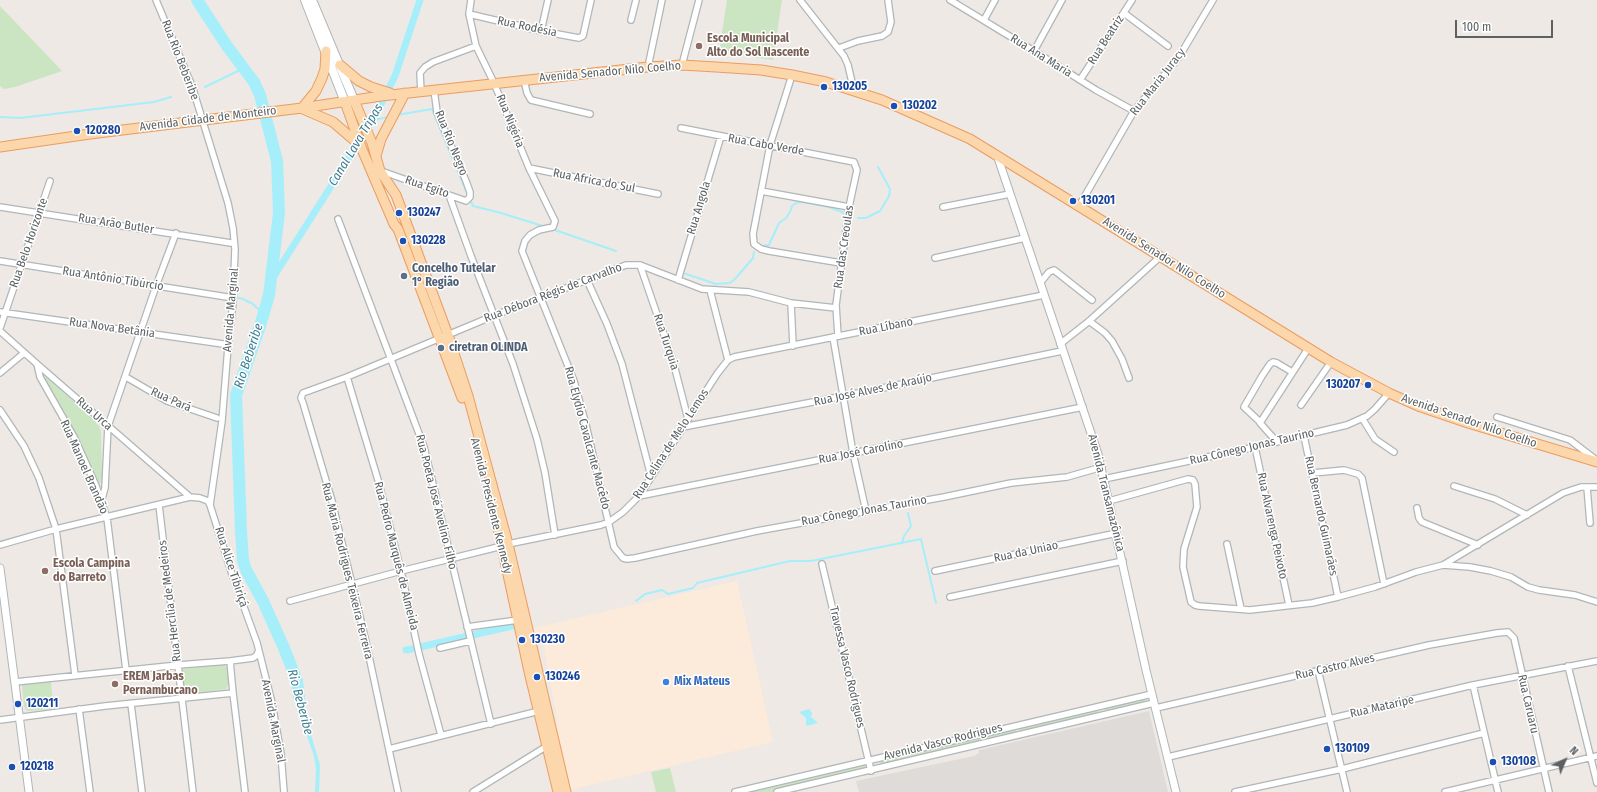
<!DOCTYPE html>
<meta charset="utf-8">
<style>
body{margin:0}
#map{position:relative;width:1597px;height:792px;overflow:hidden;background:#eee9e4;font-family:"Fira Sans Condensed",sans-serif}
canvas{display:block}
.north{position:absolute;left:1545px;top:740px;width:40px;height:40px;-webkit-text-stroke:3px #fff;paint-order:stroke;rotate:44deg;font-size:11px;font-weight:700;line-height:16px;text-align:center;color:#5c6264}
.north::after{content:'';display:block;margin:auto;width:14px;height:18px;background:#5c6264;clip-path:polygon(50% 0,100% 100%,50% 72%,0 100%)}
.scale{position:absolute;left:1455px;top:20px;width:98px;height:18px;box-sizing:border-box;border:2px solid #5c6264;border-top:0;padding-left:5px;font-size:12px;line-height:14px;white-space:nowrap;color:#5c6264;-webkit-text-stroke:3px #fff;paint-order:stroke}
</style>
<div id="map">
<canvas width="1597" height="792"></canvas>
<div class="north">N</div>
<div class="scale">100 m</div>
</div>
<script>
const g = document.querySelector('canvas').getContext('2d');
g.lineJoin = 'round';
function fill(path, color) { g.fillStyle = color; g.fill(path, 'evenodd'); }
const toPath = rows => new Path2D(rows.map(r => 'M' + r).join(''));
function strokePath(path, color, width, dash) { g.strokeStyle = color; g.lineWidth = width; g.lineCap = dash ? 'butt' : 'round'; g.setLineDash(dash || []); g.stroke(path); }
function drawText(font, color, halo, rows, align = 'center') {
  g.font = font + ' "Fira Sans Condensed",sans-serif'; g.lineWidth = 3; g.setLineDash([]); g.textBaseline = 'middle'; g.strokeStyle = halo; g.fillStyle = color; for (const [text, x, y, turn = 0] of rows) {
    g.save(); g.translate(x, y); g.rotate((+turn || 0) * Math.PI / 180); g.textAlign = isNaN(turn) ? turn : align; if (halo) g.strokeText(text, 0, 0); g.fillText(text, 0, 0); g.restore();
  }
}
const commercial = toPath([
 [737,581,773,742,569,790,556,738,557,718,544,648,533,628]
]);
const industrial = toPath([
 [1149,711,1168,792,859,792,856,781,974,756,979,753,979,750]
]);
const green = toPath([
 [727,0,782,0,773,60,719,52],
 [0,6,62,71,15,87,4,89,0,86],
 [46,377,92,418,99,426,101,432,102,481,101,483,98,483,84,450,69,421,43,379],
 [224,665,228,669,229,684,226,689,190,694,184,693,182,669],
 [51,682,53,709,28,711,26,710,24,706,22,685],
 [1145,698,1146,702,1105,712,1104,707],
 [1098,709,1099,713,1020,731,1019,727],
 [1015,728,1016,733,881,765,880,761],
 [865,765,866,769,771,792,751,792],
 [670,768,676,792,656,792,651,772]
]);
const water = toPath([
 [300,681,308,725,320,765,319,792,315,792,316,769,314,756,301,719,296,695,294,682],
 [809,709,812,713,811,717,818,723,806,726,806,718,799,712]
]);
const stream = toPath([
 [205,87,244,68],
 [397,115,432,109,467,193],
 [0,117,20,118,154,102,171,97],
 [373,120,389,117],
 [470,199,473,206,501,213,546,227],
 [858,218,866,218,880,211,889,196,890,189,878,167],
 [552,229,616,251],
 [760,246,769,245,779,223,786,218,790,212,792,206,796,203,802,202,829,207,847,214],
 [0,258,40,265],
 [683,273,716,284,730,283,736,278,753,258,754,252],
 [226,295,243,299,253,304,263,314],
 [902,543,904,536,911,526,908,513],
 [636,601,645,594,662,590,668,594,693,588,697,583,790,561,811,561,921,539,936,603]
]);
const canal = toPath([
 [271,281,373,120,395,76,420,0],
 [420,647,512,626],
 [406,650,412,649]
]);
const river = toPath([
 [197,0,227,46,254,82,260,95,277,161,279,213,269,295,260,326,236,395,241,531,243,560,246,570,263,601,284,648,297,681,299,697]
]);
const minor = toPath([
 [156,0,192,86,228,203,233,228,235,249,233,302,228,347,222,421,210,505],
 [471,0,469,14,476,46,494,83,529,168,555,221,553,227,539,230,530,235,525,241,522,251,574,381,586,425,614,547,623,558,627,559,635,558,757,531,944,497,1011,483,1067,477,1102,467],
 [800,0,844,56,848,65,854,91],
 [950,0,1034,51,1096,90,1134,111],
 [1124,13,1168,46],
 [469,14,541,31,579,38,583,36,591,0],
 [631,20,636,0],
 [984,20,995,0],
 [541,31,548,0],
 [839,48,858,41,882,36,888,32,891,22,888,0],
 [1034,51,1062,0],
 [682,65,699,0],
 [648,67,662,0],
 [792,75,770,145,753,234,754,244,761,249,769,251,841,263],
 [524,80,527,93,531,100,590,114],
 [1080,80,1132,0],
 [421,92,420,73,425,67,433,62,476,46],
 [681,128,854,162,857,170,849,207,836,305,838,336],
 [529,168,658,194],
 [381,171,466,201,470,197,470,192,466,181,437,112,434,90],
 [761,191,849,207],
 [449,195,471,256,513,364,537,439,545,473,555,535],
 [1079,206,1134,111,1179,57,1213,0],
 [0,207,231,243],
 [943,207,1010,194],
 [338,219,424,447,491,724],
 [935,258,1025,238],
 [0,261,227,297],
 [640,265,673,361,688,419],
 [587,280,607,324,622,364,651,476],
 [678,280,721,136],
 [1040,283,1049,272,1054,270,1092,300],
 [710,290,728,360],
 [791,303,793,346],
 [0,312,223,344],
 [1089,321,1105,333,1112,341,1122,359,1129,378],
 [0,328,50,181],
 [0,331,37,364,190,497],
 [833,337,853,453,866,511],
 [1060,344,1088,322,1161,256],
 [37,364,40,377,74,437,96,486,107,518,126,670],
 [0,373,24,353],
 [126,377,167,401,217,418],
 [347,377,378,480,401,571,419,654,441,735],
 [1301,405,1331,362],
 [0,410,24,446,39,478,56,529,75,675],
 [1497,417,1570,440,1595,459],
 [1362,418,1375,439,1394,452],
 [1260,422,1244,407,1262,376,1270,364,1273,362,1277,363,1292,372],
 [683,427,844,396,1062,351],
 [1304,436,1338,597],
 [1277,442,1260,423,1309,347],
 [1255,447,1289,605],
 [1313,473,1344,470,1358,474,1362,478,1384,584],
 [1104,479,1255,447,1347,425,1367,416,1375,409,1389,393],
 [1454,486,1495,499,1527,515],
 [1587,487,1590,523],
 [639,496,1083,407],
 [1109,501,1188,479,1193,480,1195,484,1197,507,1184,549,1183,567,1191,602,1195,605,1199,606,1250,610,1312,603,1338,597,1375,587,1416,572,1443,565,1563,493,1581,487,1597,487],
 [101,502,105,488,108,426,156,286,176,233],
 [159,505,193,792],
 [1417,508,1419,518,1422,522,1478,545],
 [508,544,601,525,609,522,623,512,639,496,717,374,728,360,734,357,1044,295],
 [1227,544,1241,609],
 [0,545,56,529,190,497,200,498,208,501,210,505,232,574,257,643,272,703,281,754,284,792],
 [822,564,871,771],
 [1443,565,1470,567,1491,571,1511,577,1528,587,1539,590,1575,595,1597,602],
 [935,571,1117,533],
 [950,597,1123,561],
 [290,601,401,571,502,546],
 [467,627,518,620],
 [440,648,470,641],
 [230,661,233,693,245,792],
 [1568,666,1597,783],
 [1318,670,1347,792],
 [15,682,178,665,230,661,253,658,257,655,258,652],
 [1473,685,1498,792],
 [131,704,142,792],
 [1156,708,1429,645,1497,633,1508,632,1514,638,1549,792],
 [79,709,90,792],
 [0,720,105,706,233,693],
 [389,749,539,711],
 [1168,757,1473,685,1597,661],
 [398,792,366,642,340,535,332,501,303,403,301,398,303,393,347,377,493,316,626,265,640,265,702,289,749,292,791,303,836,308],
 [473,792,547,746],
 [735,792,1152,694],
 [777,792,1154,703],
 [1235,792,1342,769,1484,733],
 [1445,792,1597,756]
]);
const tertiary = toPath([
 [997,155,1098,454,1146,670,1176,792],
 [0,568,29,792]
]);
const secondary = toPath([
 [305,0,345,102],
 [312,0,354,100]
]);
const primary = toPath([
 [340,65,359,81,371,87,390,93],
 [354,100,372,143,380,171,396,195,448,335,468,396,508,544,566,792],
 [345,102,361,147,394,224,398,229,462,398],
 [302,108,316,91,322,78,325,69,326,51],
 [303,109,333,122,361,146],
 [0,147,90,134,302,108,381,96,648,67,682,65,716,67,761,70,792,75,826,82,882,100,970,139,1331,362,1389,393,1418,406,1468,423,1597,462],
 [376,156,381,139,405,93],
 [497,524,530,676,558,792]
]);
const markers = [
 [699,46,4,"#8d6e63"],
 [824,87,4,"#1a4fb4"],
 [894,106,4,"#1a4fb4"],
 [77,131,4,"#1a4fb4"],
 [1073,201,4,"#1a4fb4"],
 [399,213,4,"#1a4fb4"],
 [403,241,4,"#1a4fb4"],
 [404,276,4,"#5c6f8a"],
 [441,348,4,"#5c6f8a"],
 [1368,385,4,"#1a4fb4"],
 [45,571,4,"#8d6e63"],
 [522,640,4,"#1a4fb4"],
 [537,677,4,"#1a4fb4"],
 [666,682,4,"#3f7fe0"],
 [115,684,4,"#8d6e63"],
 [18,704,4,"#1a4fb4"],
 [1327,749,4,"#1a4fb4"],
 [1493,762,4,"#1a4fb4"],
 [12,767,4,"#1a4fb4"]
];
const streetNames = [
 ["Rua Rodésia",527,27,12],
 ["Rua Beatriz",1106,40,-57],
 ["Rua Ana Maria",1041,56,32],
 ["Rua Rio Beberibe",180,60,69],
 ["Avenida Senador Nilo Coelho",610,72,-5],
 ["Rua Maria Juracy",1158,82,-52],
 ["Avenida Cidade de Monteiro",208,119,-7],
 ["Rua Nigéria",510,121,68],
 ["Rua Rio Negro",451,143,68],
 ["Rua Cabo Verde",766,145,10],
 ["Rua Africa do Sul",594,181,11],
 ["Rua Egito",427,187,19],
 ["Rua Angola",699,208,-73],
 ["Rua Arão Butler",116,224,9],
 ["Rua Belo Horizonte",29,243,-71],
 ["Rua das Creoulas",844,247,-82],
 ["Avenida Senador Nilo Coelho",1164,258,32],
 ["Rua Antônio Tibúrcio",113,279,9],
 ["Rua Débora Régis de Carvalho",553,293,-21],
 ["Avenida Marginal",231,310,-85],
 ["Rua Líbano",886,327,-11],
 ["Rua Nova Betânia",112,328,8],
 ["Rua Turquia",666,342,72],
 ["Rua José Alves de Araújo",873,390,-12],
 ["Rua Pará",171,400,24],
 ["Rua Urca",94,414,41],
 ["Avenida Senador Nilo Coelho",1469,421,19],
 ["Rua Elydio Cavalcante Macêdo",587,438,75],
 ["Rua Celina de Melo Lemos",671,444,-57],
 ["Rua Cônego Jonas Taurino",1252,447,-13],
 ["Rua José Carolino",861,452,-11],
 ["Rua Manoel Brandão",84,467,66],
 ["Avenida Transamazônica",1106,493,76],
 ["Rua Poeta José Avelino Filho",436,502,76],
 ["Avenida Presidente Kennedy",491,506,76],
 ["Rua Cônego Jonas Taurino",864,511,-10],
 ["Rua Bernardo Guimarães",1321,516,78],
 ["Rua Alvarenga Peixoto",1272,526,78],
 ["Rua da Uniao",1026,552,-12],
 ["Rua Pedro Marquês de Almeida",396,556,76],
 ["Rua Alice Tibiriçá",231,567,72],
 ["Rua Maria Rodrigues Teixeira Ferreira",347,571,76],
 ["Rua Hercília de Medeiros",170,601,-97],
 ["Travessa Vasco Rodrigues",847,667,77],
 ["Rua Castro Alves",1335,667,-13],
 ["Rua Caruaru",1528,704,77],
 ["Rua Mataripe",1382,707,-13],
 ["Avenida Marginal",273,721,79],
 ["Avenida Vasco Rodrigues",943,742,-14]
];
const educationNames = [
 ["Escola Municipal",707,39],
 ["Alto do Sol Nascente",707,53],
 ["Escola Campina",53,564],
 ["do Barreto",53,578],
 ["EREM Jarbas",123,677],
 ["Pernambucano",123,691]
];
const transitNames = [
 ["130205",832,87],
 ["130202",902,106],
 ["120280",85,131],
 ["130201",1081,201],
 ["130247",407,213],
 ["130228",411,241],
 ["130207",1360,385,"right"],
 ["130230",530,640],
 ["130246",545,677],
 ["120211",26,704],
 ["130109",1335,749],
 ["130108",1501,762],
 ["120218",20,767]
];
const serviceNames = [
 ["Concelho Tutelar",412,269],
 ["1° Região",412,283],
 ["ciretran OLINDA",449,348]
];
const shopNames = [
 ["Mix Mateus",674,682]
];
const waterNames = [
 ["Canal Lava Tripas",356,145,-59],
 ["Rio Beberibe",249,356,-72],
 ["Rio Beberibe",300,702,75]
];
fill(commercial, '#fcebda');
fill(industrial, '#dfdbd8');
fill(green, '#cbe4c1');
fill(water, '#a7eefb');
strokePath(stream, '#a7eefb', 2);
strokePath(canal, '#a7eefb', 7);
strokePath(river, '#a7eefb', 12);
strokePath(minor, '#b1b6b8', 8);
strokePath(tertiary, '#b1b6b8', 9);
strokePath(secondary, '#b0b6b8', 10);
strokePath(primary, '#eb9c60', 11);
strokePath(minor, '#fff', 5.5);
strokePath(tertiary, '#fff', 7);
strokePath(secondary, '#fff', 8);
strokePath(primary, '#fbd7ab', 9);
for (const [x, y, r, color] of markers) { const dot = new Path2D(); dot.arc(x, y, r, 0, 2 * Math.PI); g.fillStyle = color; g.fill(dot); strokePath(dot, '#fff', 1.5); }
drawText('12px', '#5c6264', '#fff', streetNames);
drawText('bold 12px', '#785e54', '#fff', educationNames, 'left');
drawText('bold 12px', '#164399', '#fff', transitNames, 'left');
drawText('bold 12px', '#4e5e75', '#fff', serviceNames, 'left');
drawText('bold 12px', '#366cbe', '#fff', shopNames, 'left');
drawText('italic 13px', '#3c7e92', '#fff', waterNames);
</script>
